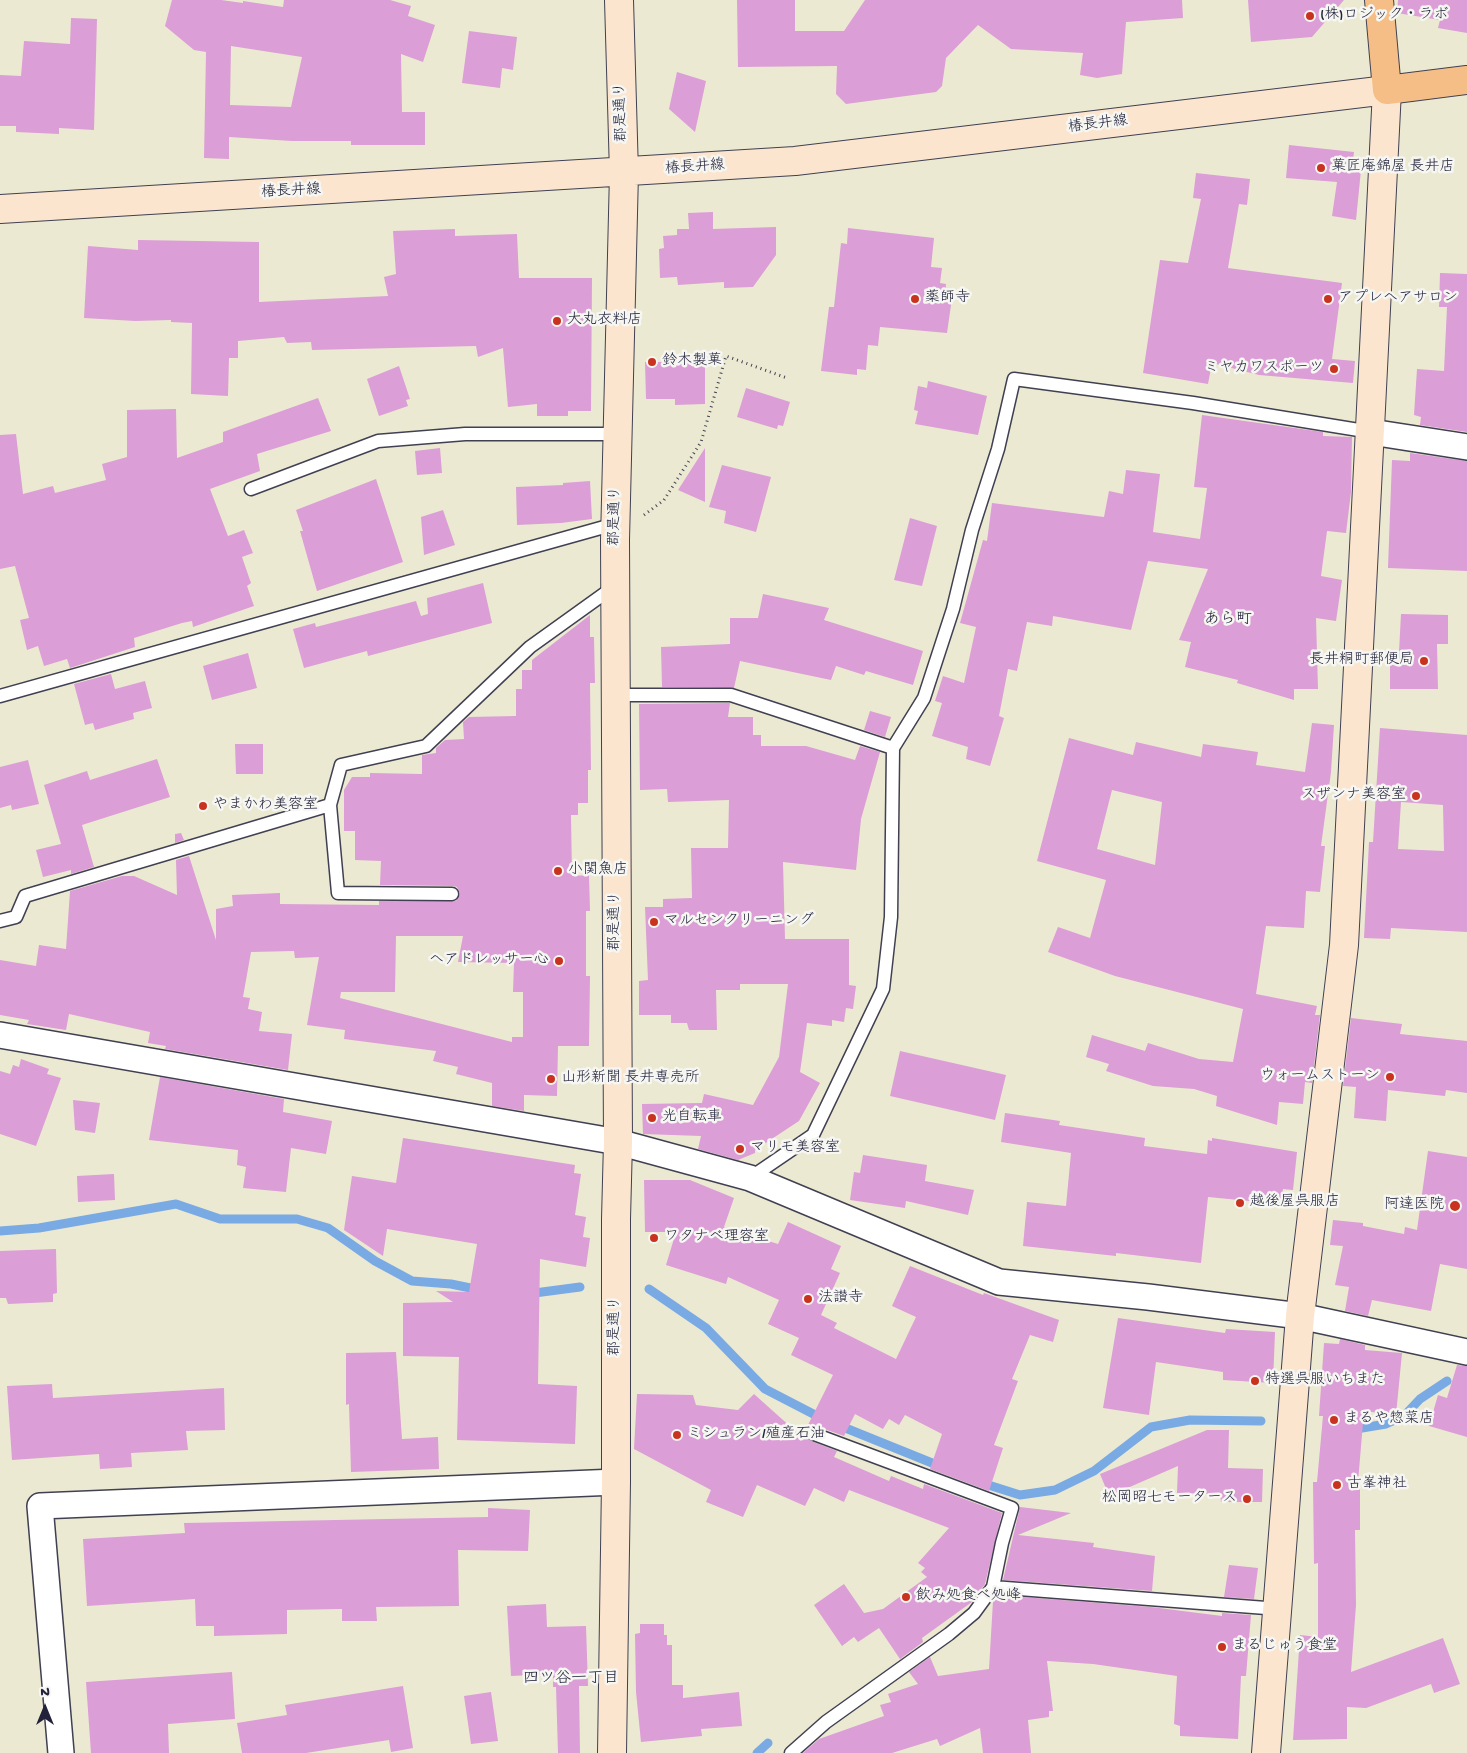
<!DOCTYPE html>
<meta charset="utf-8">
<style>
body{margin:0}
#map{position:relative;width:1467px;height:1753px;overflow:hidden;background:#ece9d2;font-family:"Gochi Hand",sans-serif}
canvas{display:block}
.north{position:absolute;left:20px;top:1683px;width:50px;height:50px;-webkit-text-stroke:4px #f6f6f2;paint-order:stroke;rotate:0deg;font-size:14px;font-weight:700;line-height:20px;text-align:center;color:#22223b}
.north::after{content:'';display:block;margin:auto;width:18px;height:22px;background:#22223b;clip-path:polygon(50% 0,100% 100%,50% 72%,0 100%)}
</style>
<div id="map">
<canvas width="1467" height="1753"></canvas>
<div class="north">N</div>
</div>
<script>
const g = document.querySelector('canvas').getContext('2d');
g.lineJoin = 'round';
const toPath = rows => new Path2D(rows.map(r => 'M' + r).join(''));
function strokePath(path, color, width, dash) { g.strokeStyle = color; g.lineWidth = width; g.lineCap = dash ? 'butt' : 'round'; g.setLineDash(dash || []); g.stroke(path); }
function fill(path, color) { g.fillStyle = color; g.fill(path, 'evenodd'); }
function drawText(font, color, halo, rows, align = 'center') {
  g.font = font + ' "Gochi Hand","Klee One",sans-serif'; g.lineWidth = 5; g.setLineDash([]); g.textBaseline = 'middle'; g.strokeStyle = halo; g.fillStyle = color; for (const [text, x, y, turn = 0] of rows) {
    g.save(); g.translate(x, y); g.rotate((+turn || 0) * Math.PI / 180); g.textAlign = isNaN(turn) ? turn : align; if (halo) g.strokeText(text, 0, 0); g.fillText(text, 0, 0); g.restore();
  }
}
const stream = toPath([
 [0,1231,39,1228,176,1204,220,1219,297,1219,328,1228,375,1261,412,1281,451,1284,480,1290],
 [649,1289,706,1328,765,1389,823,1419],
 [527,1294,580,1287],
 [838,1425,942,1467],
 [1350,1430,1386,1424,1404,1416,1420,1399,1447,1381],
 [979,1482,1020,1495,1055,1490,1094,1471,1151,1427,1190,1420,1261,1421],
 [757,1753,768,1743]
]);
const building = toPath([
 [172,0,221,0,243,3,243,1,283,7,284,0,390,0,411,6,408,16,435,25,423,62,401,54,402,112,425,112,425,145,351,145,351,141,292,141,229,137,229,159,204,158,206,52,194,50,165,26],
 [231,46,302,57,291,107,230,105],
 [737,0,795,0,795,31,844,31,865,0,1182,0,1183,18,1126,22,1122,74,1097,78,1080,75,1083,53,1011,49,978,25,946,58,942,86,936,92,846,104,836,94,837,66,738,67],
 [1248,0,1344,0,1312,37,1251,42],
 [1398,0,1467,0,1467,33,1438,28,1440,20,1397,13],
 [71,18,97,19,94,130,59,128,59,134,16,132,16,126,0,126,0,75,21,76,24,41,70,44],
 [469,31,517,37,513,70,502,68,500,88,462,83],
 [677,72,706,81,695,132,669,109],
 [1289,145,1354,152,1352,170,1361,170,1356,220,1332,216,1337,182,1286,178],
 [1196,173,1250,179,1247,205,1239,204,1228,268,1342,283,1332,359,1355,361,1353,383,1259,375,1212,363,1208,384,1143,373,1160,260,1188,263,1201,199,1193,198],
 [713,212,713,229,776,227,776,255,753,287,724,288,724,282,678,285,677,277,660,278,659,249,664,248,663,236,677,235,677,229,689,229,688,213],
 [848,228,934,238,931,267,942,268,940,283,946,284,945,298,952,298,947,333,880,327,878,346,868,345,866,370,857,369,857,375,821,371,829,307,834,307,841,243,847,244],
 [455,229,455,236,517,234,519,278,592,278,591,411,568,411,568,416,537,416,537,404,508,407,503,348,478,357,476,346,312,350,311,342,287,343,284,337,238,341,238,358,229,358,228,396,191,394,192,323,171,322,171,320,135,321,84,318,88,246,138,250,138,240,259,242,259,302,388,296,384,277,396,274,393,231],
 [1440,273,1467,274,1467,432,1420,425,1421,417,1414,415,1417,369,1444,371,1447,307,1439,307],
 [645,362,705,362,705,404,675,405,675,399,646,399],
 [399,366,410,399,406,400,408,406,379,416,367,379],
 [928,381,987,396,978,435,915,424,918,411,914,410,918,386,927,388],
 [746,388,790,402,783,426,778,425,777,429,737,417],
 [318,398,331,431,257,454,260,471,210,489,228,536,244,530,253,553,242,557,251,583,247,586,254,606,193,627,192,621,182,623,134,638,135,647,70,668,67,659,44,666,38,646,27,650,20,620,29,618,15,566,0,569,0,435,16,434,23,494,53,486,55,493,106,480,102,464,127,457,127,410,176,409,177,458,223,442,223,432],
 [1202,415,1323,432,1323,436,1352,437,1351,492,1346,533,1327,531,1321,576,1342,580,1336,621,1316,618,1318,689,1294,689,1294,700,1237,683,1238,680,1185,667,1191,642,1179,640,1208,569,1148,561,1131,630,1053,616,1052,626,1027,622,1017,671,1008,669,999,716,1004,718,990,766,966,759,968,747,932,736,942,703,935,701,943,676,964,683,976,627,960,623,983,540,987,541,992,503,1104,517,1109,491,1123,494,1126,470,1160,474,1153,532,1200,539,1207,488,1194,487],
 [440,448,442,473,417,475,415,451],
 [705,448,705,502,678,490],
 [1410,453,1467,461,1467,571,1388,568,1392,460,1410,461],
 [722,465,771,477,756,532,724,523,726,511,709,507],
 [376,479,403,562,317,591,300,531,303,531,296,510],
 [590,481,592,519,561,523,517,525,516,487,563,485,563,483],
 [443,510,455,545,424,555,421,517],
 [910,518,937,526,922,586,894,580],
 [483,583,492,623,368,656,367,651,304,668,293,629,315,623,316,627,416,601,421,616,428,614,427,598],
 [763,594,829,608,824,620,923,651,913,685,866,671,864,675,836,666,831,680,740,661,734,688,662,687,661,647,730,644,730,618,758,618],
 [1401,614,1448,615,1448,644,1437,644,1438,689,1390,689,1390,652,1399,652],
 [590,615,590,637,594,637,595,683,590,683,591,770,588,770,588,803,578,803,578,815,571,815,572,876,589,875,590,911,586,911,586,976,590,976,589,1046,558,1046,557,1096,524,1095,524,1111,492,1106,492,1083,456,1074,458,1067,433,1061,436,1051,344,1039,345,1030,307,1025,319,957,295,958,294,951,251,952,243,997,250,998,248,1009,262,1012,259,1031,292,1034,288,1070,165,1049,166,1046,148,1043,150,1032,69,1014,66,1030,27,1024,29,1020,0,1015,0,960,36,966,39,945,66,949,70,891,122,876,134,876,177,895,176,860,189,856,216,940,216,909,233,906,232,895,280,893,280,904,379,905,379,901,456,901,460,894,457,887,453,886,380,885,381,861,355,860,355,831,344,831,344,790,352,777,370,777,370,773,422,774,422,755,436,753,436,748,445,740,464,739,463,722,469,717,516,716,516,689,522,689,522,670,532,670,532,660],
 [396,936,463,936,458,962,514,963,513,992,523,992,523,1037,512,1037,512,1042,340,998,341,992,395,992],
 [248,653,257,688,212,700,203,666],
 [111,674,115,689,145,681,152,708,133,713,134,719,95,730,93,723,85,725,74,684],
 [730,703,728,717,753,717,753,735,761,735,761,746,806,746,855,760,860,746,880,752,861,819,856,870,783,862,785,939,849,939,849,985,856,986,853,1009,846,1008,844,1022,832,1020,832,1026,807,1023,800,1072,820,1083,799,1121,755,1150,755,1153,738,1160,698,1149,701,1136,643,1134,642,1104,702,1103,704,1094,753,1105,779,1057,788,984,740,984,740,990,716,990,717,1030,689,1030,687,1023,671,1023,671,1015,639,1015,639,981,648,980,645,907,663,907,663,899,692,898,691,848,728,848,729,800,668,802,667,789,640,790,639,704],
 [870,711,891,717,885,737,864,730],
 [1312,723,1334,725,1331,772,1321,846,1325,846,1320,892,1306,891,1304,928,1266,926,1256,994,1317,1006,1315,1015,1320,1015,1312,1083,1305,1082,1303,1104,1279,1102,1277,1125,1216,1106,1217,1096,1194,1089,1153,1086,1106,1071,1109,1064,1086,1057,1092,1035,1145,1051,1148,1043,1199,1059,1233,1062,1243,1009,1115,976,1048,952,1058,927,1090,938,1106,880,1037,861,1069,738,1133,755,1136,742,1201,757,1203,744,1258,752,1256,765,1305,772],
 [1112,790,1162,802,1155,865,1097,849],
 [1380,728,1467,735,1467,932,1391,928,1390,939,1364,938,1369,842,1373,842],
 [1401,802,1443,805,1444,851,1398,849],
 [235,744,263,744,263,774,236,774],
 [157,759,170,797,82,825,94,867,71,874,71,870,43,877,36,850,61,844,44,785,87,771,90,780],
 [28,760,39,804,12,810,11,805,0,808,0,767],
 [181,833,184,840,175,843,175,834],
 [1351,1018,1402,1024,1400,1034,1467,1041,1467,1093,1446,1090,1445,1096,1388,1090,1386,1121,1354,1118,1356,1087,1343,1086],
 [900,1051,1006,1075,995,1120,890,1096],
 [21,1059,49,1069,47,1074,61,1078,36,1146,0,1134,0,1071,10,1074,13,1065,19,1067],
 [160,1077,284,1099,283,1112,332,1121,326,1154,291,1148,286,1192,243,1188,246,1167,237,1165,238,1150,149,1140],
 [73,1100,100,1103,95,1133,75,1130],
 [1005,1113,1060,1121,1059,1125,1145,1138,1144,1146,1207,1154,1208,1140,1212,1141,1212,1138,1297,1152,1293,1190,1283,1189,1281,1204,1208,1197,1201,1263,1116,1253,1116,1256,1023,1246,1027,1202,1066,1206,1071,1153,1001,1142],
 [403,1138,575,1165,574,1173,581,1174,575,1215,586,1217,583,1237,590,1238,586,1267,540,1259,538,1384,577,1386,575,1444,457,1440,459,1357,403,1356,403,1303,453,1302,436,1291,469,1292,477,1244,387,1229,383,1256,344,1230,352,1176,396,1183],
 [1428,1151,1467,1157,1467,1269,1440,1264,1431,1311,1372,1300,1368,1316,1345,1311,1349,1287,1335,1285,1343,1246,1330,1245,1333,1220,1363,1223,1363,1226,1404,1234,1405,1227,1417,1230],
 [863,1155,927,1165,925,1181,974,1190,968,1215,906,1201,905,1208,850,1200,854,1172,860,1173],
 [114,1174,115,1200,78,1202,77,1176],
 [644,1180,690,1180,734,1198,724,1227,778,1244,788,1222,841,1246,831,1269,840,1273,821,1315,837,1323,834,1328,896,1359,916,1317,892,1306,910,1266,983,1295,984,1293,1059,1320,1053,1342,1030,1335,1012,1379,1018,1381,994,1445,1003,1448,989,1491,930,1469,942,1434,905,1415,899,1425,889,1419,883,1429,855,1414,844,1436,816,1426,812,1426,807,1431,806,1436,811,1441,837,1451,834,1457,889,1481,891,1476,923,1489,924,1484,1002,1513,985,1584,972,1602,922,1638,923,1642,900,1659,879,1628,858,1642,854,1637,842,1646,814,1605,844,1584,864,1613,883,1609,927,1577,921,1572,925,1568,918,1563,949,1528,849,1490,844,1502,814,1488,805,1506,757,1485,743,1517,706,1502,711,1490,634,1449,637,1394,693,1395,696,1405,738,1410,754,1394,802,1437,833,1375,791,1355,799,1338,768,1324,779,1300,728,1277,726,1284,666,1265,676,1232,645,1232],
 [56,1249,57,1293,53,1294,53,1302,8,1304,6,1298,0,1298,0,1251],
 [1118,1318,1225,1333,1226,1329,1275,1332,1273,1383,1223,1380,1223,1372,1156,1362,1149,1415,1103,1408],
 [1340,1339,1365,1345,1365,1350,1402,1353,1396,1415,1364,1411,1358,1482,1360,1482,1360,1530,1355,1530,1356,1605,1351,1672,1443,1638,1460,1684,1434,1693,1431,1684,1366,1708,1347,1707,1347,1739,1293,1740,1300,1635,1318,1637,1318,1563,1314,1564,1313,1482,1317,1482,1323,1416,1319,1416,1324,1343,1339,1344],
 [396,1352,402,1439,438,1437,439,1469,351,1472,349,1404,346,1405,346,1353],
 [1457,1365,1467,1366,1467,1437,1429,1426,1438,1395,1447,1398],
 [52,1384,53,1398,224,1388,225,1430,186,1431,188,1450,131,1453,132,1467,100,1469,99,1454,12,1460,7,1386],
 [1207,1430,1229,1430,1228,1468,1263,1469,1262,1502,1221,1502,1220,1494,1177,1493,1178,1466,1109,1496,1100,1474],
 [1020,1507,1071,1513,1018,1535,1094,1543,1093,1547,1155,1556,1152,1591,1003,1580],
 [488,1508,530,1510,528,1551,458,1550,459,1606,376,1607,377,1621,342,1621,342,1609,287,1610,287,1634,214,1636,214,1626,196,1626,195,1599,87,1606,83,1539,185,1533,184,1523,488,1517],
 [1229,1565,1258,1568,1254,1599,1224,1597],
 [997,1595,1151,1607,1222,1616,1222,1613,1251,1615,1246,1676,1241,1676,1238,1739,1180,1736,1180,1726,1174,1724,1177,1676,1093,1664,1047,1661,1053,1711,1049,1711,1049,1717,1028,1720,1031,1753,983,1753,980,1728,940,1746,937,1739,892,1753,803,1753,819,1739,884,1716,880,1705,891,1702,888,1694,918,1684,909,1672,930,1657,938,1676,989,1669,993,1601],
 [546,1604,547,1627,586,1626,588,1686,579,1686,580,1753,558,1753,556,1687,553,1687,553,1674,511,1676,507,1606],
 [640,1624,664,1624,664,1635,667,1635,667,1645,672,1645,672,1685,683,1685,683,1698,739,1692,742,1726,701,1729,702,1736,641,1742,636,1692,635,1634,640,1633],
 [232,1672,235,1719,168,1724,169,1753,91,1753,86,1682],
 [403,1686,413,1748,391,1752,389,1740,306,1753,242,1753,237,1723,287,1715,285,1705],
 [491,1692,498,1741,471,1744,464,1696]
]);
const path = toPath([
 [644,515,664,500,701,442,726,356,787,378]
]);
const lane = toPath([
 [251,489,378,441,465,434,618,434],
 [615,695,731,695,893,748],
 [0,696,615,524],
 [452,894,338,893,330,805,341,765,426,746,530,647,615,586],
 [0,921,16,917,25,896,330,805],
 [750,1178,813,1135,883,989,891,917,893,748,924,698,953,609,972,530,998,449,1014,379,1193,403,1371,432],
 [814,1434,1012,1508,1002,1543,993,1587],
 [791,1753,826,1722,949,1634,974,1613,993,1587,1279,1609]
]);
const street = toPath([
 [1371,432,1467,447],
 [0,1035,618,1142,750,1178,999,1282,1148,1297,1300,1316,1467,1352],
 [61,1753,40,1506,616,1482]
]);
const secondary = toPath([
 [0,209,795,161,1387,90,1344,945,1300,1316,1266,1753],
 [612,1753,616,1482,616,1219,618,1142,615,540,624,173,619,0]
]);
const primary = toPath([
 [1379,0,1387,90,1467,80]
]);
const markers = [
 [1310,16,5,"#c8321e"],
 [1321,168,5,"#c8321e"],
 [915,299,5,"#c8321e"],
 [1328,299,5,"#c8321e"],
 [557,321,5,"#c8321e"],
 [652,362,5,"#c8321e"],
 [1334,369,5,"#c8321e"],
 [1424,661,5,"#c8321e"],
 [1416,796,5,"#c8321e"],
 [203,806,5,"#c8321e"],
 [558,871,5,"#c8321e"],
 [654,922,5,"#c8321e"],
 [559,961,5,"#c8321e"],
 [1390,1077,5,"#c8321e"],
 [551,1079,5,"#c8321e"],
 [652,1118,5,"#c8321e"],
 [740,1149,5,"#c8321e"],
 [1240,1203,5,"#c8321e"],
 [1455,1206,6,"#c8321e"],
 [654,1238,5,"#c8321e"],
 [808,1299,5,"#c8321e"],
 [1255,1381,5,"#c8321e"],
 [1334,1420,5,"#c8321e"],
 [677,1435,5,"#c8321e"],
 [1337,1485,5,"#c8321e"],
 [1247,1499,5,"#c8321e"],
 [906,1597,5,"#c8321e"],
 [1222,1647,5,"#c8321e"]
];
const poiNames = [
 ["(株)ロジック・ラボ",1320,16],
 ["菓匠庵錦屋 長井店",1331,168],
 ["薬師寺",925,299],
 ["アプレヘアサロン",1338,299],
 ["大丸衣料店",567,321],
 ["鈴木製菓",662,362],
 ["ミヤカワスポーツ",1324,369,"right"],
 ["長井粡町郵便局",1414,661,"right"],
 ["スザンナ美容室",1406,796,"right"],
 ["やまかわ美容室",213,806],
 ["小関魚店",568,871],
 ["マルセンクリーニング",664,922],
 ["ヘアドレッサー心",549,961,"right"],
 ["ウォームストーン",1380,1077,"right"],
 ["山形新聞 長井専売所",561,1079],
 ["光自転車",662,1118],
 ["マリモ美容室",750,1149],
 ["越後屋呉服店",1250,1203],
 ["阿達医院",1444,1206,"right"],
 ["ワタナベ理容室",664,1238],
 ["法讃寺",818,1299],
 ["特選呉服いちまた",1265,1381],
 ["まるや惣菜店",1344,1420],
 ["ミシュラン/殖産石油",687,1435],
 ["古峯神社",1347,1485],
 ["松岡昭七モータース",1237,1499,"right"],
 ["飲み処食べ処峰",916,1597],
 ["まるじゅう食堂",1232,1647]
];
const streetNames = [
 ["郡是通り",622,112,-92],
 ["椿長井線",1098,125,-7],
 ["椿長井線",695,168,-4],
 ["椿長井線",291,192,-3],
 ["郡是通り",616,516,-89],
 ["郡是通り",616,921,-90],
 ["郡是通り",616,1326,-90]
];
const neighbourhoodNames = [
 ["あら町",1228,621],
 ["四ツ谷一丁目",571,1680]
];
strokePath(stream, '#79aae4', 9);
fill(building, '#db9ed6');
strokePath(lane, '#404052', 15);
strokePath(street, '#404052', 28);
strokePath(secondary, '#404052', 30);
strokePath(primary, '#404052', 30);
strokePath(path, '#404052', 3, [1, 4]);
strokePath(lane, '#fff', 12);
strokePath(street, '#fff', 25);
strokePath(secondary, '#fbe5cf', 28);
strokePath(primary, '#f6be87', 28);
for (const [x, y, r, color] of markers) { const dot = new Path2D(); dot.arc(x, y, r, 0, 2 * Math.PI); g.fillStyle = color; g.fill(dot); strokePath(dot, '#f6f6f2', 2); }
drawText('15px', '#22223b', '#f6f6f2', poiNames, 'left');
drawText('15px', '#22223b', '#f6f6f2', streetNames);
drawText('16px', '#22223b', '#f6f6f2', neighbourhoodNames);
</script>
